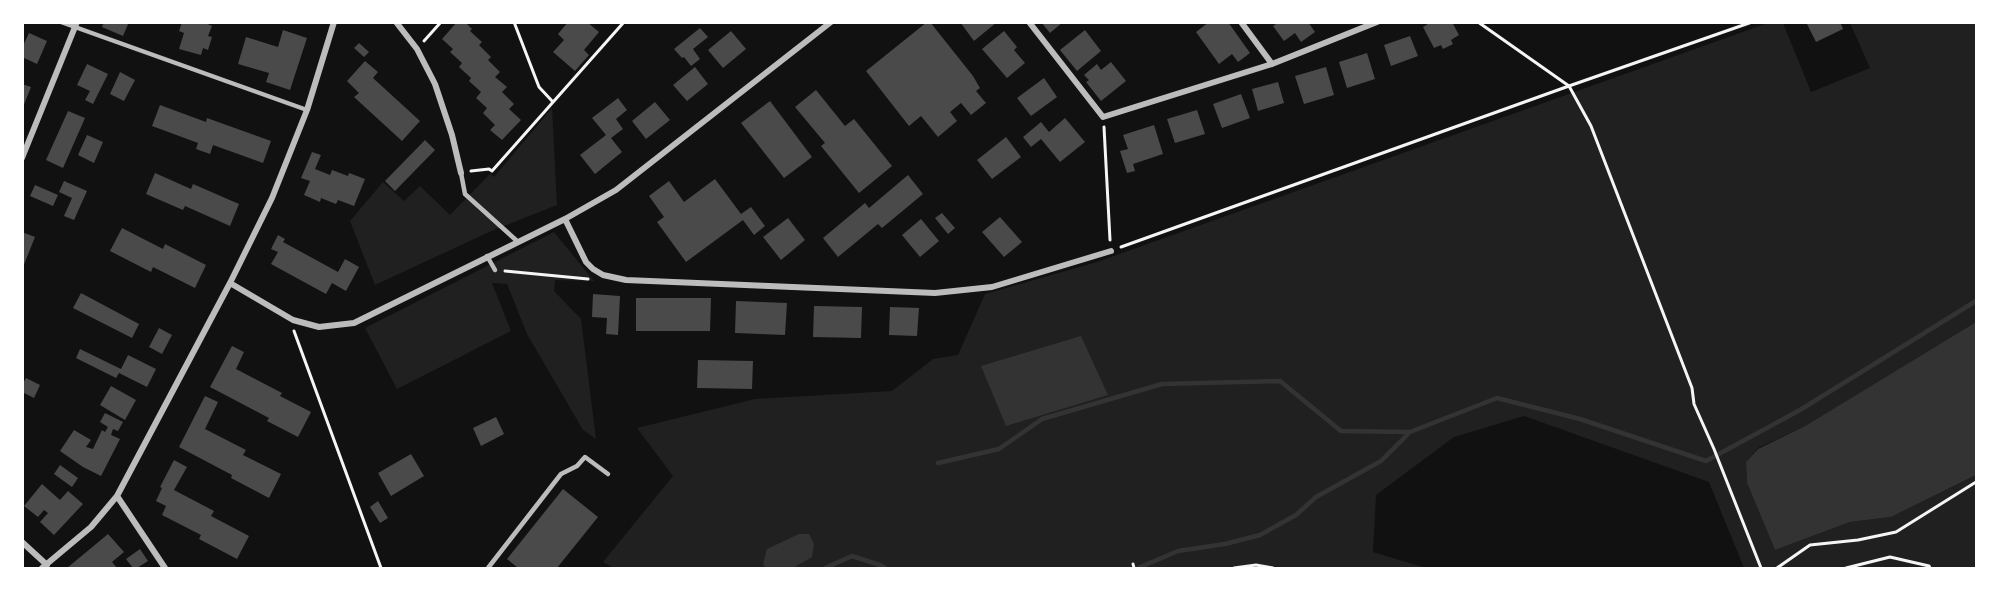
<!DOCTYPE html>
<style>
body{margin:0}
#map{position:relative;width:1999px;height:591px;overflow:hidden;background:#111;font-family:"Times New Roman",serif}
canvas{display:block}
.frame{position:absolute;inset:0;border:24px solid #fff;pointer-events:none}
</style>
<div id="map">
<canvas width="1999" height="591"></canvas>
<div class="frame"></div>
</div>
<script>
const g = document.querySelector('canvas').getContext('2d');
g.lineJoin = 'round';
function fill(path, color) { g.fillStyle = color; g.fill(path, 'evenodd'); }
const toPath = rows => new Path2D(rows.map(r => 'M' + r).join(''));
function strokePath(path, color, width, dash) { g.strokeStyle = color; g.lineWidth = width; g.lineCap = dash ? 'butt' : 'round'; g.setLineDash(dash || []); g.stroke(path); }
const green = toPath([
 [1768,23,1783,23,1811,92,1870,68,1850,23,1976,23,1976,322,1805,426,1758,448,1746,462,1747,483,1775,550,1850,522,1891,517,1976,475,1976,568,1744,568,1709,482,1524,416,1454,437,1376,495,1373,552,1426,568,613,568,603,562,673,476,637,428,755,399,892,391,933,359,958,355,985,294,1097,262],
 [552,108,557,205,489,232,375,285,350,221,383,182,404,201,420,186,450,215,490,174,494,177],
 [554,232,594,281,555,280,554,291,581,319,596,439,583,430,527,334,507,284,492,283,511,331,397,389,365,328]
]);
const water = toPath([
 [1976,322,1976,475,1891,517,1850,522,1775,550,1747,483,1746,462,1758,449,1805,426],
 [1081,336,1108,395,1006,426,981,366],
 [799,534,809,534,814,544,812,557,793,568,766,568,763,564,767,549]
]);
const stream = toPath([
 [938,463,999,449,1042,419,1162,384,1280,381,1341,431,1409,432],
 [825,568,852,556,880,565,885,568],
 [1138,568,1178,551,1225,544,1260,535,1296,515,1316,497,1381,461,1410,432,1497,398,1580,419,1706,461,1800,410,1976,301]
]);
const building = toPath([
 [104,22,129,22,123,36,102,27],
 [182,22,203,22,212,26,208,36,212,37,208,50,203,48,201,55,179,49,184,33,179,31],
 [457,22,465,22,472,29,470,31,482,42,479,45,491,57,488,60,500,72,495,77,507,87,502,92,514,104,509,109,521,120,502,140,490,130,495,125,483,113,487,108,476,98,481,92,469,81,471,78,459,67,462,63,450,52,453,49,442,39],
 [568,22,587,22,599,32,584,50,589,55,575,71,553,52,564,40,558,34],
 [927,22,930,22,973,76,980,88,976,91,986,103,971,115,961,103,950,112,957,121,938,137,921,116,909,126,866,71],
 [960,22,997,22,974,41],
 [1041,22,1063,22,1050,33],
 [1209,22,1228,22,1250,53,1238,62,1232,54,1219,64,1196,32],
 [1274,22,1308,22,1315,32,1301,42,1295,33,1284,41,1273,26,1276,24],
 [1431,22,1452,22,1459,35,1451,40,1453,44,1443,49,1441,45,1434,48,1423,27],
 [1806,22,1840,22,1843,29,1816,42],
 [700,28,708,37,693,49,700,59,691,66,684,57,682,58,674,49],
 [283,30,307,38,290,90,266,82,269,73,238,64,246,37,278,47],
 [1085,30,1101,51,1077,71,1060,50],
 [731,31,746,49,723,68,708,50],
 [1004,31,1017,47,1014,50,1025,63,1007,78,982,49],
 [29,33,47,41,37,64,22,57,22,48],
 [1410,36,1418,56,1391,66,1384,45],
 [359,43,369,52,364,57,354,48],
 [1367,53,1375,79,1347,88,1339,62],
 [365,61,378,72,373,78,420,121,402,141,354,97,359,93,347,81],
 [1111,62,1126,81,1101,101,1086,82,1089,80,1084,75,1097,64,1101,70],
 [87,64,108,74,93,104,85,100,90,91,77,85],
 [695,67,708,84,687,101,673,85],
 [1326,67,1334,95,1304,104,1295,76],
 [120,72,135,80,124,101,110,94],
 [1044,78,1057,97,1031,116,1017,98],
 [1278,82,1284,103,1258,111,1252,89],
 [22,84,31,87,23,107,22,107],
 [816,90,845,126,854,119,892,166,859,193,821,146,825,143,795,107],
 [1241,94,1250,118,1222,128,1213,104],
 [618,98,627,110,616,119,623,129,611,138,622,152,595,174,580,155,606,135,592,118],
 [770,101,812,157,784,178,741,123],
 [655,102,670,120,646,139,632,121],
 [160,105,206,122,207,118,271,141,263,163,213,145,210,154,196,149,198,143,152,126],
 [1197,110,1205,134,1175,143,1167,119],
 [68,111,85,118,63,168,46,160],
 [1065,118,1085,142,1060,162,1041,139,1031,147,1023,137,1041,122,1049,132],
 [1154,125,1163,154,1133,164,1135,171,1127,173,1120,151,1128,149,1123,135],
 [87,135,103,142,94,163,78,155],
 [1006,137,1021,157,992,179,977,160],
 [425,140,435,150,395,191,385,181],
 [312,152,321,155,315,169,330,175,332,170,348,176,349,173,365,179,354,206,338,200,336,204,321,198,320,202,304,195,310,181,301,178],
 [155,173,191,189,193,184,239,204,230,226,185,206,183,210,146,194],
 [908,175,923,194,882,228,878,224,838,257,823,238,865,203,869,208],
 [715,179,741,214,751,207,765,226,754,235,743,220,686,262,657,222,664,217,649,196,669,181,684,202],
 [64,181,87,191,74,220,64,216,72,198,59,192],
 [35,185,58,195,53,206,30,196],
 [942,213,955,228,948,234,935,218],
 [1000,217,1022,242,1004,257,982,232],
 [788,218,805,240,781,260,763,237],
 [921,219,939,241,920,257,902,235],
 [122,228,163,249,165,244,206,265,195,288,153,267,151,272,110,251],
 [22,232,35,237,23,267,22,267],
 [278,235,285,239,283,242,338,272,345,259,359,267,346,291,332,283,326,294,271,264,278,252,271,249],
 [81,293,139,324,132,338,73,308],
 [593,294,620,296,618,335,606,334,607,318,592,317],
 [636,298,711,298,710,331,636,331],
 [736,301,787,303,785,335,735,333],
 [814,306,862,307,861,338,813,337],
 [890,307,919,308,917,336,889,335],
 [159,328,172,335,162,354,149,347],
 [232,346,244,352,236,369,282,393,280,396,311,412,298,437,267,421,269,418,210,387],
 [80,349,121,369,128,355,156,369,147,387,119,373,116,378,76,358],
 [698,360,753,361,752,389,697,388],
 [26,378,40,385,34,398,22,392,22,385],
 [111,386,136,400,125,420,100,405],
 [205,396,218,402,205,429,246,450,243,455,281,474,269,498,231,478,232,475,179,447],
 [105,413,123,422,118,431,113,429,111,435,120,439,101,476,83,467,60,451,74,430,91,440,86,447,93,449,102,430,105,432,108,427,100,422],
 [496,417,504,434,481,446,473,428],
 [411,454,424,476,391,496,378,473],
 [174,460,187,467,174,490,214,511,211,516,249,536,237,559,199,539,201,535,162,515,166,506,156,501,162,488,160,487],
 [60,465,78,478,72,487,54,474],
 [42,484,60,500,68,491,83,504,54,535,40,522,48,513,44,510,38,517,24,506],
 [563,489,598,517,557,568,518,568,507,559],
 [378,501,388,518,380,523,370,507],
 [108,534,124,552,112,562,117,568,67,568],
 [140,549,148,561,137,568,133,568,126,559]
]);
const path = toPath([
 [514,22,539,87,553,102],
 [1478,22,1569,86,1591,126,1692,388,1694,404,1714,449,1761,568],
 [424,41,441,22],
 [1104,127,1110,240],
 [471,171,489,169,492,171,624,22],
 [1121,247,1569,86,1752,22],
 [505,271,588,279],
 [294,331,381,568],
 [1133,564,1134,568],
 [1234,568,1256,565,1273,568],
 [1777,568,1810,545,1858,540,1896,532,1976,482],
 [1846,568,1890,557,1929,566,1930,568]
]);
const service = toPath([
 [61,22,307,110],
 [461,173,465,194,517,241],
 [487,256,495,270],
 [488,568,561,474,577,466,585,457,608,474]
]);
const minor = toPath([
 [396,22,417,49,435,84,452,135,461,173],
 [1029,22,1103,117,1272,64,1377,22],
 [1241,22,1272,64],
 [22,158,77,22],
 [565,219,586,262,593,269,603,275,626,280,935,293,992,287,1111,251],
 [230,283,293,320,319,327,354,323,565,219,616,190,831,22],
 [117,496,165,568],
 [22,542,47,565],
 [42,568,91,527,117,496,230,283,272,198,307,110,334,22]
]);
fill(green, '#202020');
fill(water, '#333');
strokePath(stream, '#333', 4.5);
fill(building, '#4a4a4a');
strokePath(path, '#f5f5f5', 3);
strokePath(service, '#bcbcbc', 4.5);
strokePath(minor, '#bcbcbc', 6);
</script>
